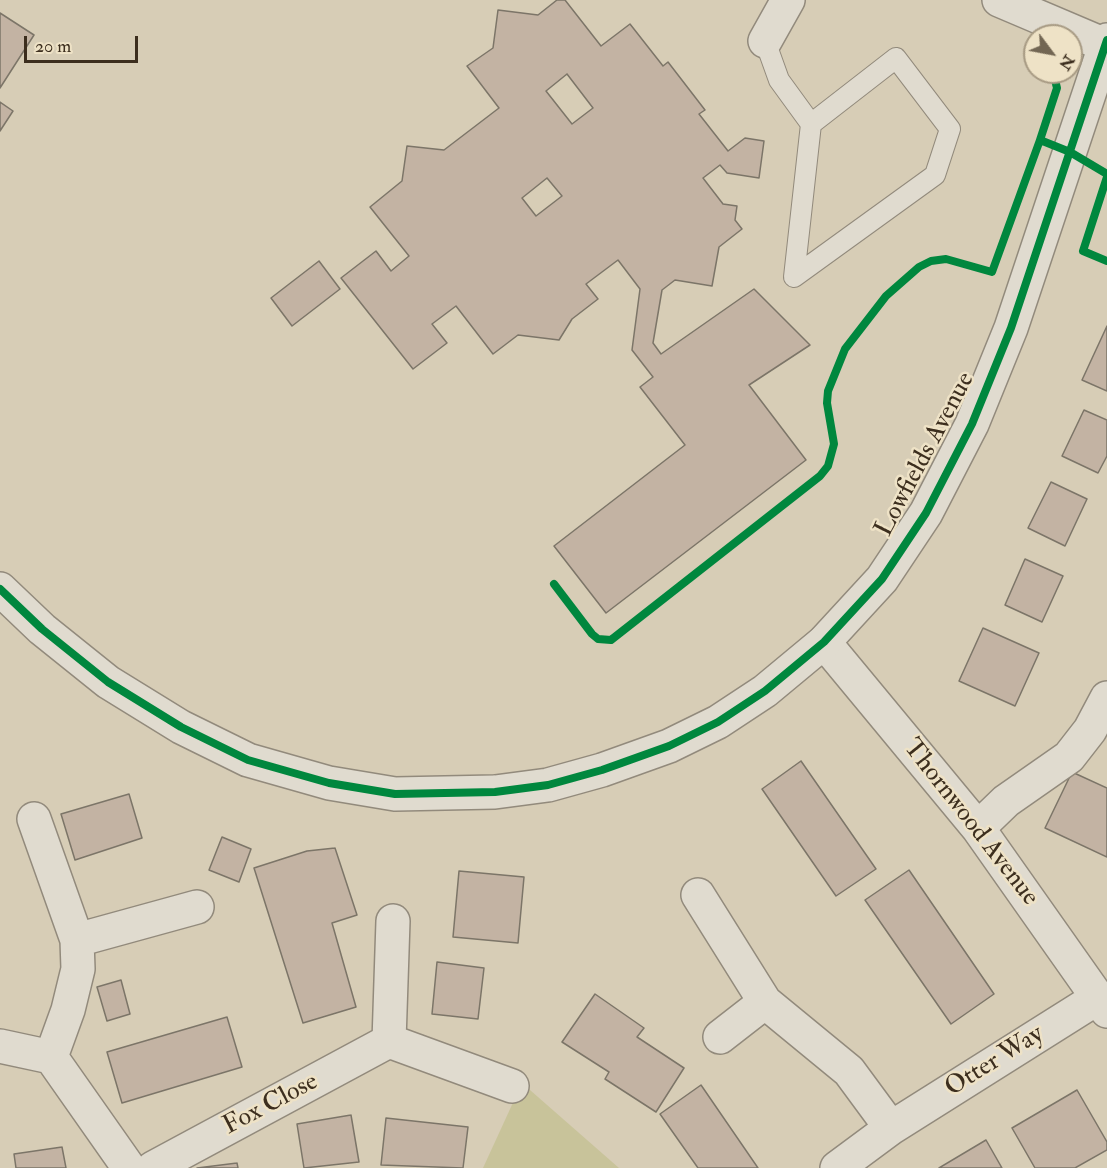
<!DOCTYPE html>
<style>
body{margin:0}
#map{position:relative;width:1107px;height:1168px;overflow:hidden;background:#d7cdb6;font-family:"IM FELL Double Pica",serif}
canvas{display:block}
.north{position:absolute;left:1023px;top:24px;width:60px;height:60px;box-sizing:border-box;background:#eee2c6;border:2px solid #a79a83;border-radius:50%;rotate:122deg;font-size:16px;font-weight:700;line-height:24px;text-align:center;color:#3c2e1e}
.north::after{content:'';display:block;margin:auto;width:21px;height:27px;background:#726653;clip-path:polygon(50% 0,100% 100%,50% 72%,0 100%)}
.scale{position:absolute;left:24px;top:36px;width:114px;height:27px;box-sizing:border-box;border:3px solid #3c2e1e;border-top:0;padding-left:8px;font-size:18px;line-height:21px;white-space:nowrap;color:#3c2e1e;-webkit-text-stroke:4px #eee2c6;paint-order:stroke}
</style>
<div id="map">
<canvas width="1107" height="1168"></canvas>
<div class="north">N</div>
<div class="scale">20 m</div>
</div>
<script>
const g = document.querySelector('canvas').getContext('2d');
g.lineJoin = 'round';
function fill(path, color) { g.fillStyle = color; g.fill(path, 'evenodd'); }
const toPath = rows => new Path2D(rows.map(r => 'M' + r).join(''));
function strokePath(path, color, width, dash) { g.strokeStyle = color; g.lineWidth = width; g.lineCap = dash ? 'butt' : 'round'; g.setLineDash(dash || []); g.stroke(path); }
function drawText(font, color, halo, rows, align = 'center') {
  g.font = font + ' "IM FELL Double Pica",serif'; g.lineWidth = 5; g.setLineDash([]); g.textBaseline = 'middle'; g.strokeStyle = halo; g.fillStyle = color; for (const [text, x, y, turn = 0] of rows) {
    g.save(); g.translate(x, y); g.rotate((+turn || 0) * Math.PI / 180); g.textAlign = isNaN(turn) ? turn : align; if (halo) g.strokeText(text, 0, 0); g.fillText(text, 0, 0); g.restore();
  }
}
const green = toPath([
 [522,1083,619,1168,483,1168]
]);
const building = toPath([
 [557,0,565,0,601,46,630,24,663,66,668,62,705,110,699,114,728,151,745,138,764,141,759,178,727,173,720,165,703,178,723,204,737,206,735,220,742,229,719,247,712,286,675,280,662,290,653,343,661,354,754,289,810,345,749,385,806,460,606,613,554,546,685,445,640,387,653,377,632,350,640,289,618,260,586,284,598,299,572,319,559,340,518,335,493,354,456,306,432,324,447,343,413,369,341,278,376,251,391,271,409,256,370,207,402,181,407,146,444,150,499,108,467,66,493,48,498,10,538,15,557,0],
 [567,74,593,108,572,124,546,91,567,74],
 [547,178,562,196,536,216,522,198,547,178],
 [0,13,34,35,0,88,0,13],
 [0,102,13,111,0,131,0,102],
 [319,261,340,289,292,326,271,298,319,261],
 [1107,326,1107,391,1082,380,1107,326],
 [1084,410,1107,420,1107,456,1098,473,1062,456,1084,410],
 [1051,482,1087,499,1065,546,1028,528,1051,482],
 [1025,559,1063,576,1042,622,1005,605,1025,559],
 [983,628,1039,653,1015,706,959,681,983,628],
 [801,761,876,869,836,896,762,789,801,761],
 [1072,772,1107,788,1107,857,1045,828,1072,772],
 [129,794,142,838,75,860,61,814,129,794],
 [222,837,251,849,239,882,209,870,222,837],
 [335,848,357,915,332,923,356,1007,303,1023,254,868,307,851,335,848],
 [909,870,994,994,951,1024,865,900,909,870],
 [459,871,524,877,518,943,453,937,459,871],
 [437,962,484,968,478,1019,432,1014,437,962],
 [121,980,130,1014,107,1021,97,987,121,980],
 [595,994,644,1028,637,1037,684,1068,656,1112,605,1079,609,1072,562,1042,595,994],
 [227,1017,242,1067,122,1103,107,1052,227,1017],
 [701,1085,758,1168,698,1168,660,1114,701,1085],
 [1077,1090,1107,1142,1107,1150,1075,1168,1035,1168,1012,1128,1077,1090],
 [351,1115,359,1162,304,1168,297,1124,351,1115],
 [386,1118,468,1127,463,1168,381,1165,386,1118],
 [986,1140,1002,1168,939,1168,986,1140],
 [62,1147,66,1168,16,1168,14,1154,62,1147],
 [237,1163,238,1168,197,1168,237,1163]
]);
const service = toPath([
 [765,41,779,80,811,124,794,277,935,175,950,129,896,58,811,124]
]);
const minor = toPath([
 [999,0,1105,45],
 [765,41,788,0],
 [824,642,978,828,1107,1011],
 [34,819,77,940,78,969,68,1010,51,1057],
 [978,828,1006,801,1069,757,1090,730,1107,698],
 [698,895,765,1002,849,1071,891,1128],
 [77,940,197,907],
 [720,1037,765,1002],
 [389,1041,512,1086],
 [0,1046,51,1057,129,1168],
 [153,1168,389,1041,393,921],
 [837,1168,891,1128,1099,997]
]);
const tertiary = toPath([
 [0,589,42,629,108,682,181,727,248,760,329,783,395,794,495,792,548,785,602,770,669,746,718,722,765,691,824,642,882,579,926,513,972,424,1011,328,1107,40]
]);
const cycleway = toPath([
 [1053,72,1057,88,1040,140,1070,152,1107,174],
 [1107,177,1083,251,1107,261],
 [554,584,592,634,598,639,611,640,820,476,828,466,834,444,827,403,828,391,845,349,886,296,919,267,931,261,946,259,992,272,1040,140],
 [0,589,42,629,108,682,181,727,248,760,329,783,395,794,495,792,548,785,602,770,669,746,718,722,765,691,824,642,882,579,926,513,972,424,1011,328,1107,40]
]);
const streetNames = [
 ["Lowfields Avenue",926,455,-62],
 ["Thornwood Avenue",970,823,52],
 ["Otter Way",995,1062,-32],
 ["Fox Close",271,1105,-28]
];
fill(green, '#c8c39a');
fill(building, '#c3b3a3');
strokePath(building, '#7c7568', 1.5);
strokePath(service, '#928a7c', 22);
strokePath(minor, '#928a7c', 36);
strokePath(tertiary, '#928a7c', 36);
strokePath(service, '#e0dbcf', 20);
strokePath(minor, '#e0dbcf', 33);
strokePath(tertiary, '#e0dbcf', 33);
strokePath(cycleway, '#00873e', 8);
drawText('26px', '#3c2e1e', '#eee2c6', streetNames);
</script>
